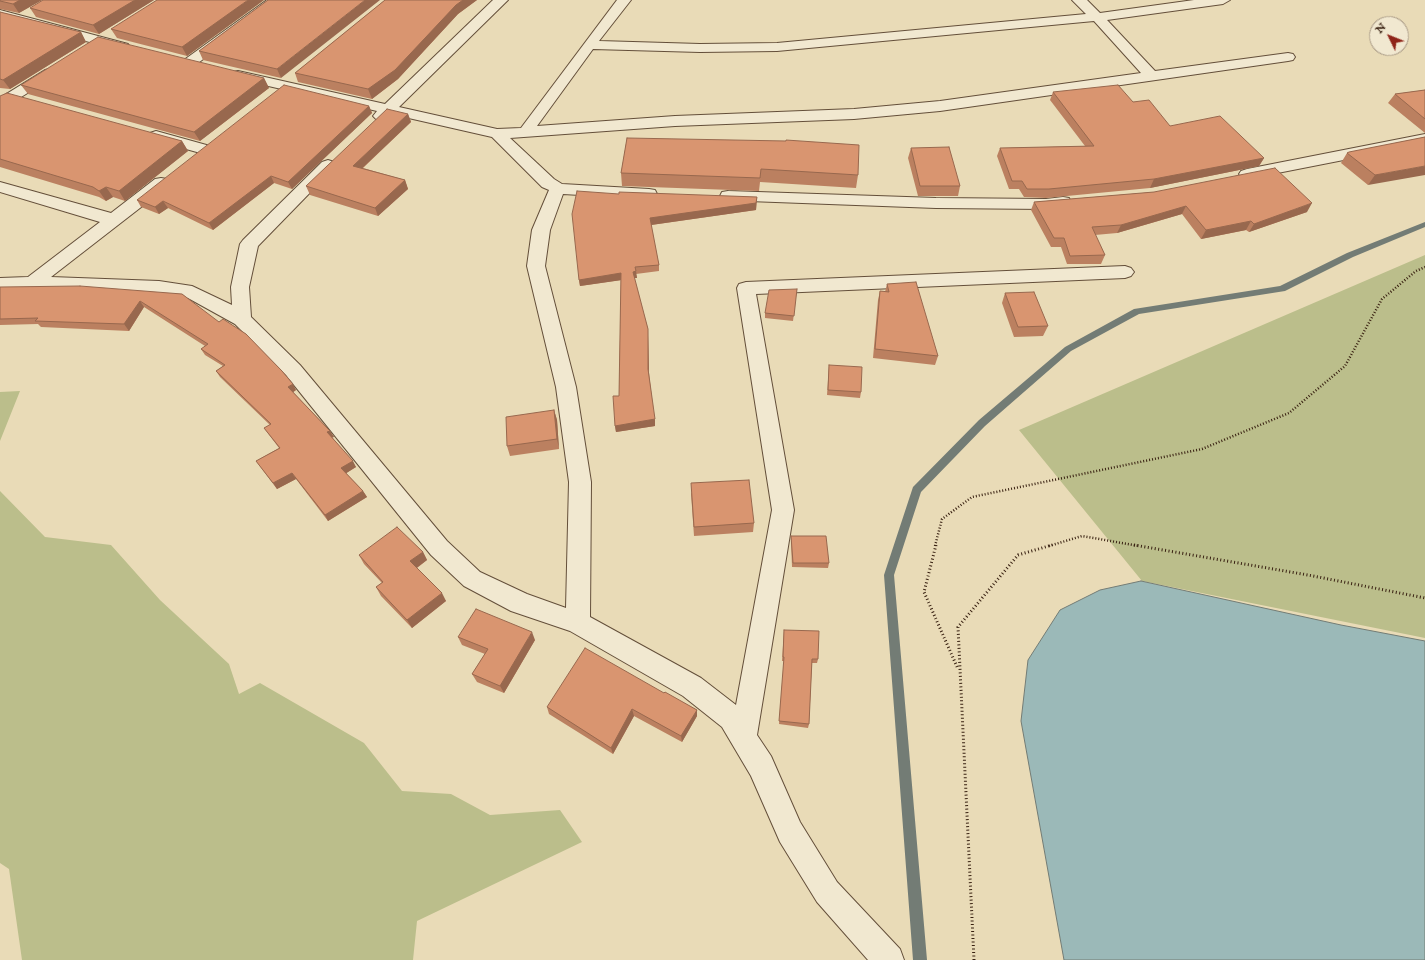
<!DOCTYPE html>
<style>
body{margin:0}
#map{position:relative;width:1425px;height:960px;overflow:hidden;background:#e9dbb7;font-family:"IM FELL English",serif}
canvas{display:block}
.north{position:absolute;left:1369px;top:16px;width:40px;height:40px;box-sizing:border-box;background:#f1e8d0;border:1px solid #a79884;border-radius:50%;rotate:313deg;font-size:11px;font-weight:700;line-height:16px;text-align:center;color:#382011}
.north::after{content:'';display:block;margin:auto;width:14px;height:18px;background:#8f2418;clip-path:polygon(50% 0,100% 100%,50% 72%,0 100%)}
</style>
<div id="map">
<canvas width="1425" height="960"></canvas>
<div class="north">N</div>
</div>
<script>
const g = document.querySelector('canvas').getContext('2d');
g.lineJoin = 'round';
function fill(path, color) { g.fillStyle = color; g.fill(path, 'evenodd'); }
const toPath = rows => new Path2D(rows.map(r => 'M' + r).join(''));
function strokePath(path, color, width, dash) { g.strokeStyle = color; g.lineWidth = width; g.lineCap = dash ? 'butt' : 'round'; g.setLineDash(dash || []); g.stroke(path); }
const green = toPath([
 [1425,255,1425,638,1142,581,1019,430],
 [20,391,0,441,0,392],
 [0,491,45,537,111,545,160,600,229,664,239,694,260,683,364,743,402,791,451,794,490,815,560,810,582,842,417,921,413,960,22,960,9,869,0,863]
]);
const water = toPath([
 [1141,581,1341,625,1425,641,1425,960,1064,960,1021,721,1028,660,1060,610,1100,590,1141,581]
]);
const stream = toPath([
 [1425,222,1425,227,1353,257,1285,291,1139,314,1071,351,985,426,921,492,894,575,927,960,913,960,884,575,913,487,979,420,1065,347,1134,309,1280,286,1347,253,1425,222]
]);
const pathFar1 = toPath([
 [935,546,942,519,972,497,1202,449,1289,413,1345,366,1382,299,1416,271,1425,267],
 [1049,546,1082,536,1139,546]
]);
const path = toPath([
 [936,545,924,592,958,669],
 [1134,545,1308,575,1425,598],
 [974,960,958,627,1018,555,1052,545]
]);
const street = toPath([
 [267,0,282,0,194,66,184,66,182,63,184,60,267,0],
 [493,0,508,0,399,107,497,129,521,128,617,0,631,0,599,41,700,44,777,43,1086,14,1072,0,1087,0,1100,13,1194,0,1230,0,1223,4,1107,20,1155,71,1288,53,1293,54,1295,57,1293,60,1288,61,940,111,854,119,675,126,510,138,554,179,562,184,649,189,655,190,657,194,655,198,649,199,563,194,550,230,545,266,576,387,591,482,590,617,701,678,736,705,772,510,737,288,739,284,746,282,1125,266,1131,268,1134,272,1131,276,1125,278,756,294,794,510,757,735,771,756,800,822,837,882,900,949,904,960,868,960,817,902,780,842,751,776,722,727,683,696,570,631,511,611,464,586,431,555,286,375,235,324,188,298,159,293,32,289,0,290,0,278,28,277,100,222,0,192,0,182,111,213,155,179,161,178,167,179,169,183,167,187,51,277,159,281,192,286,232,305,231,287,240,244,243,240,322,162,328,160,334,162,336,165,334,168,258,246,249,287,251,317,300,365,447,541,480,572,527,594,566,608,569,482,556,387,527,266,532,230,549,190,542,187,492,137,391,114,386,119,381,121,376,119,373,116,377,111,238,79,233,78,231,75,233,72,238,71,385,104,493,0],
 [1094,21,1141,73,940,101,854,109,675,116,537,126,593,49,700,52,777,51,1094,21],
 [0,10,128,44,130,47,128,50,123,51,0,18,0,10],
 [50,69,55,70,57,73,55,76,5,107,0,109,0,98,45,70,50,69],
 [156,131,210,146,212,149,210,152,204,154,150,139,148,136,150,133,156,131],
 [1425,134,1425,144,1247,179,1241,177,1239,174,1241,171,1247,169,1425,134],
 [728,191,936,198,1046,199,1063,197,1069,198,1071,202,1069,206,1046,209,936,208,722,200,720,196,722,192,728,191]
]);
const wall = toPath([
 [0,0,42,0,19,13,0,9],
 [154,0,99,34,36,17,30,8],
 [264,0,187,56,117,38,111,29],
 [268,0,281,78,203,60,199,51],
 [385,0,477,0,458,14,398,79,372,99,298,82,295,73],
 [0,12,81,32,86,42,10,89,0,88],
 [264,78,269,88,200,141,28,94,21,85],
 [1425,90,1425,133,1388,103,1395,94],
 [1053,92,1133,102,1170,126,1264,158,1259,166,1150,188,1046,198,1024,197,1019,189,1009,189,997,156,1000,148,1085,146,1050,100],
 [0,96,182,141,188,151,125,201,113,197,106,201,99,197,0,167],
 [369,106,372,113,292,189,274,183,213,230,168,208,159,214,141,207,137,200],
 [408,114,411,122,363,168,405,180,408,189,378,216,310,195,306,186],
 [1425,137,1368,185,1341,163,1347,153],
 [627,138,858,175,856,188,760,182,759,191,622,186,621,173],
 [911,148,960,186,958,196,918,196,908,158],
 [1154,192,1307,212,1249,232,1246,230,1201,239,1182,214,1117,233,1095,235,1105,255,1101,264,1067,264,1061,247,1051,247,1031,210,1034,202],
 [619,194,757,197,756,210,651,225,659,265,659,271,636,274,637,278,634,278,648,329,649,373,655,426,616,432,615,426,619,396,621,280,580,286,579,280],
 [887,284,938,356,935,365,873,358,878,300,880,291,885,292],
 [0,287,182,294,296,390,293,392,330,431,334,437,332,437,356,467,346,473,363,491,367,497,328,521,296,479,277,489,256,461,279,448,264,428,270,425,220,377,216,371,223,366,205,355,201,349,205,346,144,307,129,331,41,327,38,324,0,325],
 [797,289,793,321,765,318,765,313],
 [1005,293,1048,326,1043,336,1014,337,1002,303],
 [829,365,861,392,860,398,827,395],
 [554,410,557,420,559,449,510,456,507,446],
 [691,493,754,523,753,532,694,536],
 [791,536,829,563,828,568,792,567,791,540],
 [423,552,427,560,417,568,446,601,412,628,381,596,376,587,382,583,364,564,359,555],
 [784,630,818,659,817,663,812,663,809,724,808,728,779,724,784,661,782,661],
 [458,637,535,640,504,693,477,682,472,674,485,654,462,645],
 [664,693,697,710,697,716,682,742,634,716,613,754,549,714,547,707]
]);
const shadedWall = toPath([
 [20,0,42,0,19,13,13,4],
 [135,0,154,0,99,34,93,25],
 [248,0,264,0,187,56,182,47],
 [365,0,380,0,281,78,277,69],
 [463,0,477,0,458,14,398,79,372,99,368,89,456,5],
 [81,32,86,42,10,89,3,80],
 [264,78,269,88,200,141,194,132],
 [369,106,372,113,292,189,288,182],
 [408,114,411,122,356,174,353,166],
 [182,141,188,151,125,201,119,191],
 [1264,158,1259,166,1150,188,1154,179],
 [1425,166,1425,175,1368,185,1375,175],
 [271,176,274,183,213,230,209,223],
 [405,180,408,189,378,216,375,208],
 [106,187,113,197,106,201,99,191],
 [757,197,756,210,651,225,650,218],
 [163,201,168,208,159,214,155,207],
 [1312,203,1307,212,1249,232,1254,224],
 [1186,206,1182,214,1117,233,1121,225],
 [1251,221,1246,230,1201,239,1206,230],
 [636,271,637,278,633,278,633,272],
 [621,273,622,280,580,286,579,280],
 [140,301,144,307,129,331,124,324],
 [648,329,648,336,649,376,648,369],
 [293,384,296,390,292,393,288,387],
 [554,410,557,420,559,449,557,439],
 [655,419,655,426,616,432,615,426],
 [330,431,334,437,331,438,327,432],
 [353,461,356,467,345,474,341,468],
 [292,473,296,479,277,489,273,483],
 [363,491,367,497,328,521,325,515],
 [423,552,427,560,415,569,410,561],
 [442,593,446,601,412,628,407,620],
 [532,632,535,640,504,693,500,686],
 [632,709,634,716,613,754,611,748],
 [697,710,697,716,682,742,681,736]
]);
const building = toPath([
 [0,0,20,0,13,4,0,1,0,0],
 [43,0,135,0,93,25,30,8,43,0],
 [157,0,248,0,182,47,111,29,157,0],
 [268,0,365,0,277,69,199,51,268,0],
 [385,0,463,0,456,5,395,70,368,89,295,73,385,0],
 [0,12,81,32,3,80,0,79,0,12],
 [98,37,264,78,194,132,21,85,98,37],
 [284,85,369,106,288,182,271,176,209,223,163,201,155,207,137,200,284,85],
 [1118,85,1133,102,1149,100,1170,126,1220,116,1264,158,1154,179,1049,189,1027,189,1022,181,1012,181,1000,148,1094,146,1053,92,1118,85],
 [1425,90,1425,119,1395,94,1425,90],
 [7,93,182,141,119,191,106,187,99,191,93,187,0,159,0,96,7,93],
 [387,109,408,114,353,166,405,180,375,208,306,186,387,109],
 [1425,137,1425,166,1375,175,1347,153,1349,152,1425,137],
 [627,138,786,141,786,140,859,145,858,175,761,169,760,178,621,173,627,138],
 [949,147,960,186,920,186,911,148,949,147],
 [1275,168,1312,203,1254,224,1251,221,1206,230,1186,206,1121,225,1092,227,1105,255,1070,256,1064,238,1054,238,1034,202,1154,192,1275,168],
 [577,191,619,194,619,192,757,197,756,203,650,218,659,265,635,267,636,271,633,272,648,329,648,369,655,419,615,426,613,396,619,396,621,273,579,280,572,214,577,191],
 [916,282,938,356,875,349,880,291,889,292,887,284,916,282],
 [80,286,182,294,219,322,223,319,246,334,282,371,293,384,288,387,330,431,327,432,353,461,341,468,363,491,325,515,292,473,273,483,256,461,280,448,264,428,271,424,216,371,225,365,201,349,208,344,140,301,124,324,35,321,38,318,0,319,0,287,80,286],
 [797,289,794,316,765,313,769,290,797,289],
 [1034,292,1048,326,1018,327,1005,293,1034,292],
 [829,365,862,367,861,392,828,390,829,365],
 [554,410,557,439,507,446,506,417,554,410],
 [749,480,754,523,694,527,691,483,749,480],
 [397,527,423,552,410,561,442,593,407,620,376,587,383,582,359,555,397,527],
 [791,536,826,536,829,563,793,563,791,536],
 [476,609,532,632,500,686,472,674,488,649,458,637,476,609],
 [784,630,819,631,818,659,812,659,809,724,779,721,784,657,783,657,784,630],
 [585,648,664,693,665,692,697,710,681,736,632,709,611,748,547,707,585,648]
]);
fill(green, '#bbbe8b');
fill(water, '#9bb9b8');
strokePath(water, '#737c75', 1);
fill(stream, '#737c75');
strokePath(street, '#644f3a', 2);
strokePath(pathFar1, '#382011', 2.5, [1, 2]);
strokePath(path, '#382011', 3, [1, 2.5]);
fill(street, '#f1e8d0');
fill(wall, '#bb8060');
fill(shadedWall, '#98684e');
fill(building, '#d99570');
strokePath(building, '#98684e', 1);
</script>
